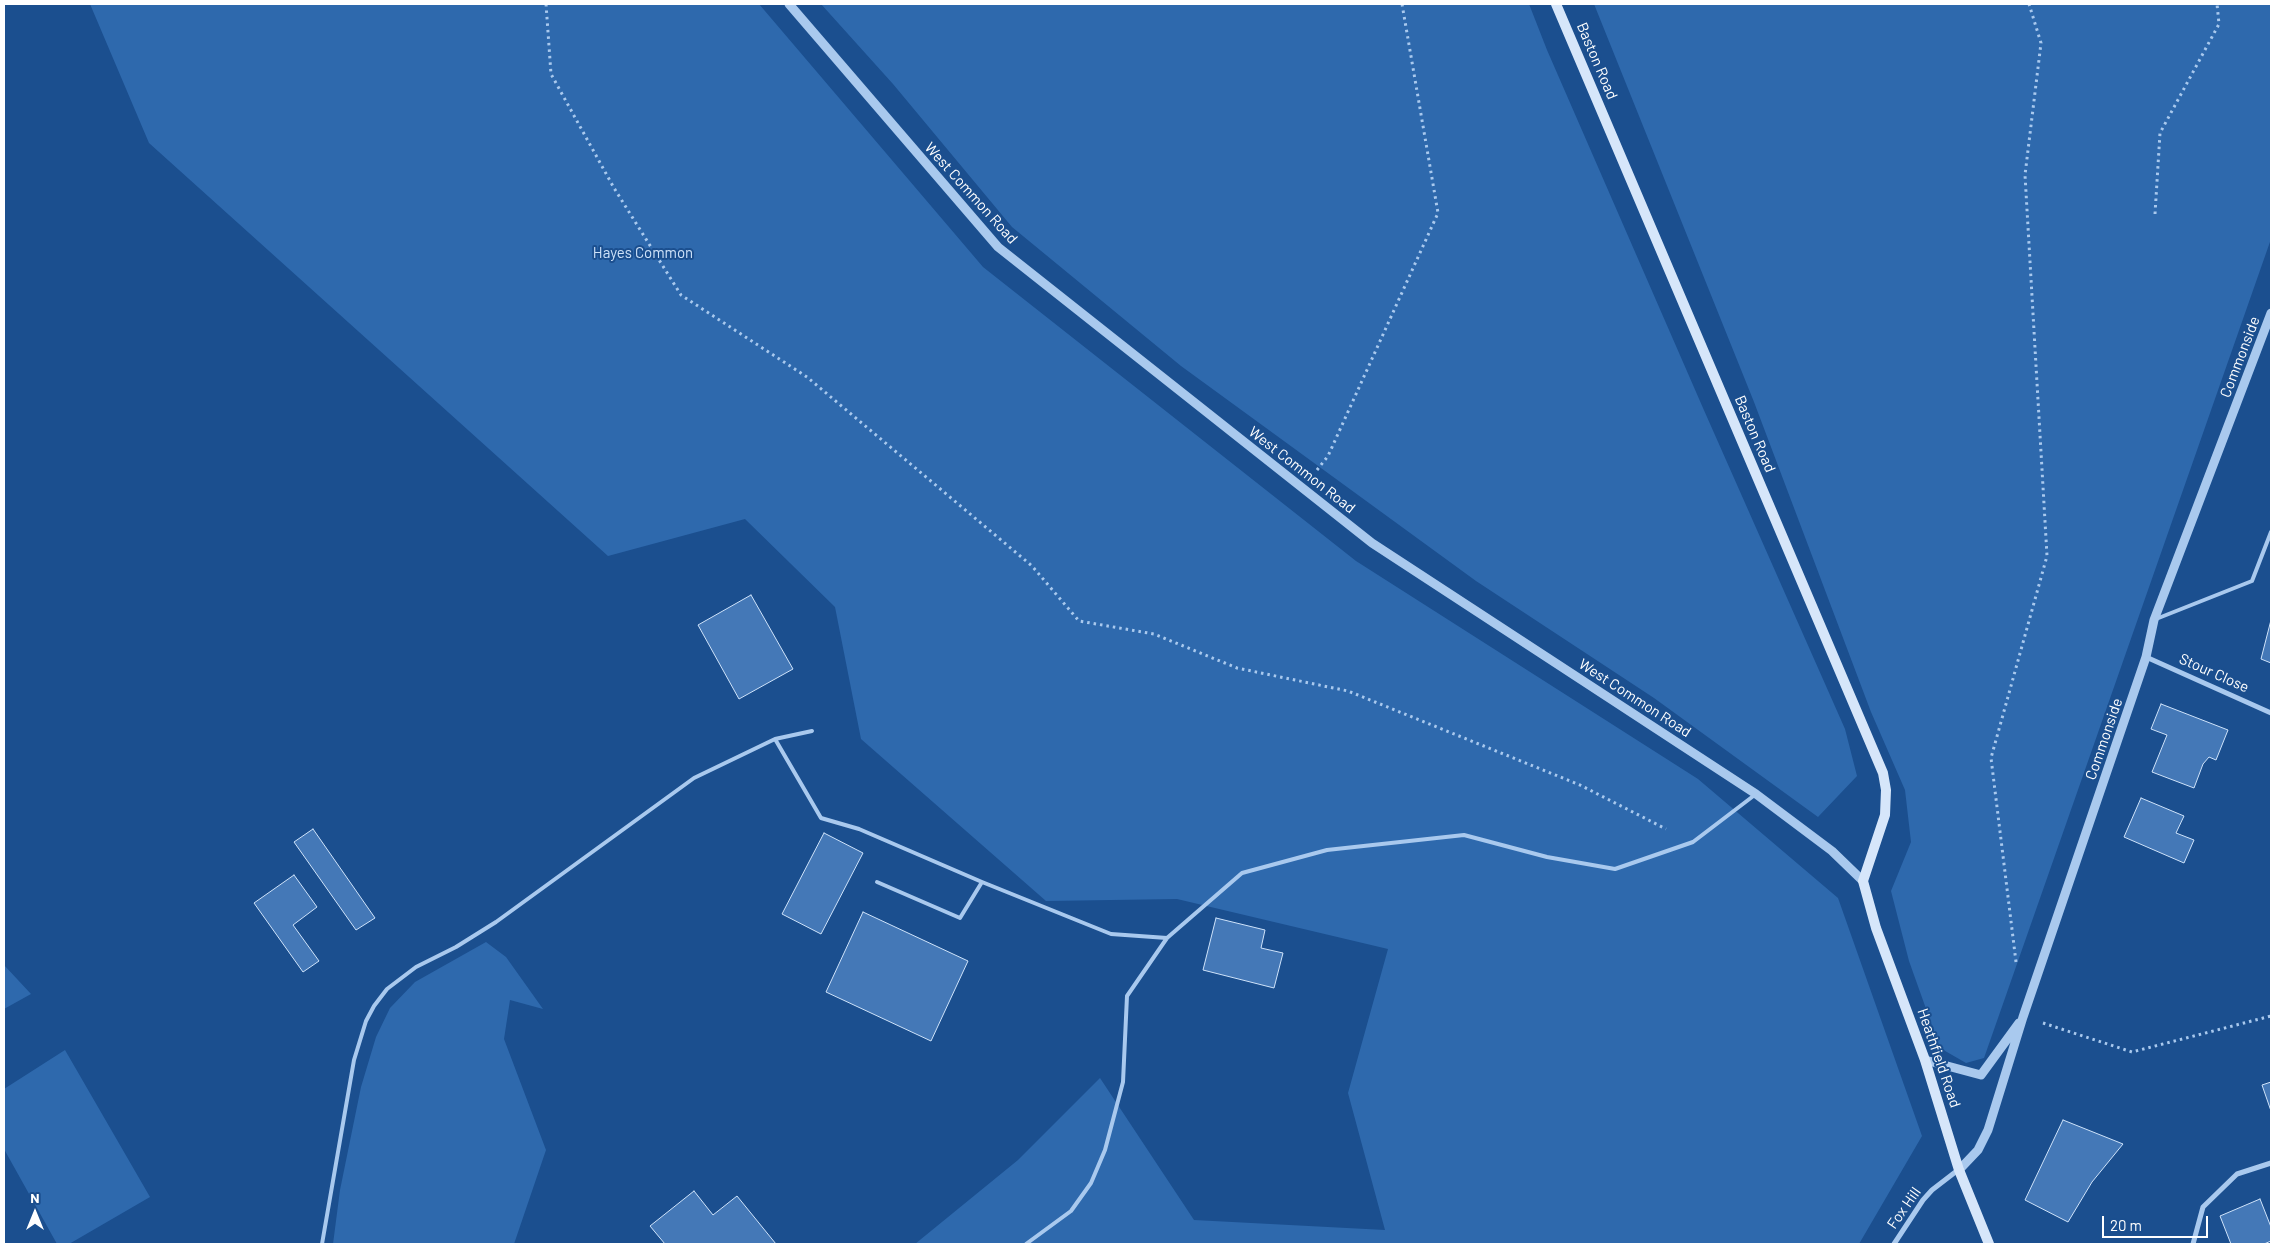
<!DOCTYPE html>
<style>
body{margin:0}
#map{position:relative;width:2275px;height:1248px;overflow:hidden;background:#1b4f8f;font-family:Barlow,sans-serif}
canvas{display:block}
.frame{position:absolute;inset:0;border:5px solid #fff;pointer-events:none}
.north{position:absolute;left:10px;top:1188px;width:50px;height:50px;-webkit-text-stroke:4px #1b4f8f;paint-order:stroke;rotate:0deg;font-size:14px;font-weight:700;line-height:20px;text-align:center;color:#fff}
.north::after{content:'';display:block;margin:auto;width:18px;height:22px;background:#fff;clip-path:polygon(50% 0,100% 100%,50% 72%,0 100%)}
.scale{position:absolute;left:2102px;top:1216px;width:106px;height:22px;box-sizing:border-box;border:2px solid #fff;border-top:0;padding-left:6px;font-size:15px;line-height:18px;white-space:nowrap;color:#fff;-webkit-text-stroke:4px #1b4f8f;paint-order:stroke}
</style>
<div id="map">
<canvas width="2275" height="1248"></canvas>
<div class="frame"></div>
<div class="north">N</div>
<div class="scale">20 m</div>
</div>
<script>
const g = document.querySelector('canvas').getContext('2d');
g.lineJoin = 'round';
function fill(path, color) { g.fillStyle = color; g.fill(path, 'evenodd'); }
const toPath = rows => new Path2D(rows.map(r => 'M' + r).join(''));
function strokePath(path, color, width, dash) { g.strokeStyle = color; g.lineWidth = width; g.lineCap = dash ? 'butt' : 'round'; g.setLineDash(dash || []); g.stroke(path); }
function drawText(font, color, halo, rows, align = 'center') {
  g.font = font + ' Barlow,sans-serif'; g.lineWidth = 4; g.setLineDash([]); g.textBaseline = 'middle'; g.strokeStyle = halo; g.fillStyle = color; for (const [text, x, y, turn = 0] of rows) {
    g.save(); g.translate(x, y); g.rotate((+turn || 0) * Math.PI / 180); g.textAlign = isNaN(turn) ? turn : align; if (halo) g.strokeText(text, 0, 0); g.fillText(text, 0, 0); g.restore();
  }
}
const green = toPath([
 [90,4,759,4,983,267,1356,561,1698,779,1838,898,1922,1136,1859,1244,915,1244,1018,1160,1100,1078,1194,1220,1385,1230,1348,1093,1388,949,1177,899,1046,901,861,739,835,607,745,519,608,556,149,143],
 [821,4,1529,4,1547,50,1703,408,1845,729,1857,776,1818,817,1654,698,1476,581,1181,366,1012,227,893,84],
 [1594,4,2271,4,2271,239,1984,1058,1966,1063,1940,1048,1909,961,1891,891,1911,842,1905,790,1871,712,1754,402],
 [486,942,506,957,543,1009,510,1000,504,1039,546,1150,514,1244,333,1244,340,1190,361,1087,376,1037,390,1008,415,982],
 [4,965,31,994,4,1009],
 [65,1050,150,1197,69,1244,57,1244,4,1149,4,1089]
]);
const building = toPath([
 [751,595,793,669,739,699,698,625,751,595],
 [2271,620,2271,663,2261,659,2271,620],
 [2161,704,2228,730,2216,760,2209,757,2203,764,2194,788,2152,772,2167,735,2151,729,2161,704],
 [2141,798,2184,816,2176,833,2194,840,2184,863,2124,837,2141,798],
 [313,829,375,918,356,930,294,842,313,829],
 [824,833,863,853,821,934,782,914,824,833],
 [294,875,317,907,293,925,319,961,303,972,254,903,294,875],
 [863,912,968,961,931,1041,826,992,863,912],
 [1216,918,1265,930,1261,948,1283,953,1274,988,1203,970,1216,918],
 [2271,1082,2271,1111,2262,1085,2271,1082],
 [2063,1120,2123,1144,2092,1182,2068,1222,2025,1200,2063,1120],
 [694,1191,713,1215,737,1196,776,1244,665,1244,650,1226,694,1191],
 [2260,1199,2271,1227,2271,1241,2264,1244,2231,1244,2220,1216,2260,1199]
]);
const path = toPath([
 [546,4,551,74,614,188,681,295,807,377,1032,566,1079,621,1154,634,1237,668,1348,691,1580,785,1666,829],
 [2155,214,2160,133,2219,24,2217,4],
 [1317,470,1328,456,1438,213,1402,4],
 [2016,962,1991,758,2047,556,2025,175,2041,43,2029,4],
 [2043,1023,2132,1052,2271,1016]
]);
const service = toPath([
 [2156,619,2252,581,2271,532],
 [775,739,821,818,859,829,982,882,1111,934,1167,938],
 [877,882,960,918,982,882],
 [322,1244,354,1060,366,1021,374,1006,387,989,416,967,456,947,496,922,694,778,775,739,812,731],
 [1026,1244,1071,1211,1091,1183,1105,1150,1123,1082,1127,996,1167,938,1242,873,1327,850,1464,835,1547,857,1615,869,1693,842,1756,794]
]);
const minor = toPath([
 [2146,657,2271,713],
 [1894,1244,1923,1200,1932,1190,1958,1170],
 [2193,1244,2203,1207,2237,1174,2271,1163]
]);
const tertiary = toPath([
 [789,4,998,247,1372,543,1756,794,1832,851,1863,881],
 [1925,1060,1981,1075,2019,1023],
 [1959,1170,1978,1150,1988,1130,2023,1017,2146,657,2154,620,2271,313]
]);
const secondary = toPath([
 [1556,4,1883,773,1886,790,1885,815,1863,881,1876,928,1925,1060,1959,1170,1989,1244]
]);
const streetNames = [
 ["Baston Road",1597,61,67],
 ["West Common Road",971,193,48],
 ["Commonside",2240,357,-69],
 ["Baston Road",1755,434,67],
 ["West Common Road",1302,470,38],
 ["Stour Close",2214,673,24],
 ["West Common Road",1635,698,33],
 ["Commonside",2104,739,-71],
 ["Heathfield Road",1939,1058,71],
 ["Fox Hill",1904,1208,-55]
];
const parkNames = [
 ["Hayes Common",643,253]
];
fill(green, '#2e69ad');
fill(building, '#4478b7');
strokePath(building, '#cfe3fa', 1);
strokePath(path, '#a9c9ee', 3, [2.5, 4]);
strokePath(service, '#a9c9ee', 4);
strokePath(minor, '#a9c9ee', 5);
strokePath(tertiary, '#a9c9ee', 9);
strokePath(secondary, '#d6e6fa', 10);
drawText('15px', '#fff', '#1b4f8f', streetNames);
drawText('15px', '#cfe3fa', '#1b4f8f', parkNames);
</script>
